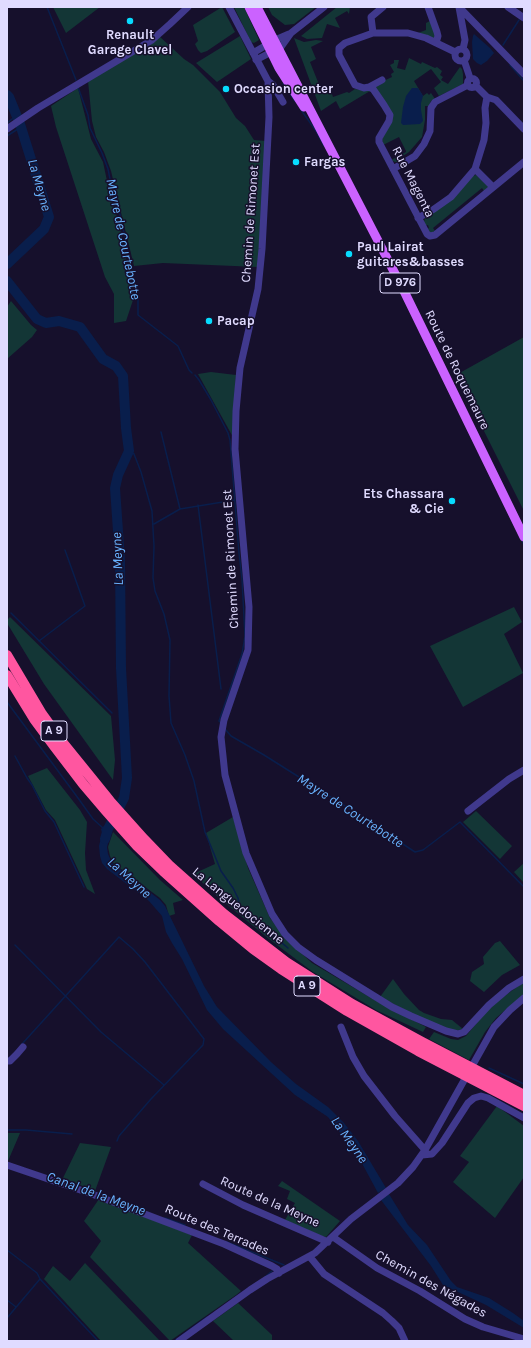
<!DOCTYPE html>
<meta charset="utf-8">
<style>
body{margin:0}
#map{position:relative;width:531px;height:1348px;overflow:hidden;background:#16102c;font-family:Karla,sans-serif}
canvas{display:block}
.frame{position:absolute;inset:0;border:8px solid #e0dbff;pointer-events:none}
</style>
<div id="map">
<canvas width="531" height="1348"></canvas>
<div class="frame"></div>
</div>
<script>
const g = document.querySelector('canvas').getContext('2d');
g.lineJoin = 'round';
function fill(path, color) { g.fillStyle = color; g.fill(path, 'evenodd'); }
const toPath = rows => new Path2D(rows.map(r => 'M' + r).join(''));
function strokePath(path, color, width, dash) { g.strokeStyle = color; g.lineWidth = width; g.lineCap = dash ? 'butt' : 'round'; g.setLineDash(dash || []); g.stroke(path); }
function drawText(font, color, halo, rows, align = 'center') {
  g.font = font + ' Karla,sans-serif'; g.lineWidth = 3; g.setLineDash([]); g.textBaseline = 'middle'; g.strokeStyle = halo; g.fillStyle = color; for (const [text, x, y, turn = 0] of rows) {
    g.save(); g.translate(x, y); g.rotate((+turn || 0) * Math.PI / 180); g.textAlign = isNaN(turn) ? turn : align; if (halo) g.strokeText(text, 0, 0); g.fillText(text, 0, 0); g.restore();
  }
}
const green = toPath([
 [53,7,100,7,66,33],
 [222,7,235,32,207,51,201,53,198,50,195,44,198,41,193,25],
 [234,7,244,7,259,40,254,43,251,42],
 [268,7,316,7,294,24,285,25,272,15],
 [337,7,350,7,349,14,347,11,335,18,340,28,327,24,322,38,307,39,301,36],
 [430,21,436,35,435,39,418,33,426,30,426,23],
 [159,36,184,59,193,65,220,92,236,118,245,126,254,140,266,141,258,267,163,263,134,266,111,171,104,152,96,137,92,121,88,81],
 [240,36,251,59,217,82,196,63],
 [294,38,304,42,316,40,323,41,311,47,316,59,310,62,320,87,327,85,329,91,331,91,333,97,347,92,349,93,355,89,370,91,340,109,336,101,321,111],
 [409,58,421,64,422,62,435,68,437,67,442,71,440,75,443,77,441,80,448,84,460,67,462,69,463,74,463,84,439,96,434,88,441,82,431,69,414,81,423,96,427,93,429,95,431,93,435,99,431,101,429,106,425,106,425,120,422,137,409,152,400,158,401,162,395,162,391,160,406,152,406,151,399,137,383,145,382,139,391,123,376,89,375,85,392,77,391,74,394,72,390,65,394,63,394,60,399,60,397,68,405,70],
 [78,88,91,139,103,162,110,195,119,223,134,297,126,321,114,323,114,294,105,277,56,127,51,106],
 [476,175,488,186,488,188,484,191,482,188,433,228,435,231,431,233,426,229,429,228,428,225,425,226,424,222,425,217,472,176],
 [11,301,31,325,37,330,32,337,7,359,7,307],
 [524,337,524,511,456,375],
 [211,372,236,375,233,437,198,374],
 [514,607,522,622,504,634,523,673,463,707,430,646],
 [10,617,111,716,115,760,113,780,44,684,7,623,7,620],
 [47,768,80,810,87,822,85,853,86,870,95,894,87,889,55,820,46,810,28,776],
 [476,811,512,846,500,859,463,822],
 [233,817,248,868,270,918,286,939,312,963,378,1002,426,1027,423,1032,376,1010,313,972,269,939,218,897,193,874,215,864,206,833],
 [113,832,160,880,183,900,173,903,175,914,169,916,166,905,160,898,113,863,110,856,108,847],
 [524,863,524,883,514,872],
 [500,941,520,965,502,975,484,992,470,981,472,972,484,964,483,957,495,943],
 [393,979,404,994,419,1010,424,1013,441,1019,452,1020,463,1029,454,1031,423,1019,380,997],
 [524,982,524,994,496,1018,485,1032,469,1060,429,1039,434,1032,451,1039,458,1040,466,1036,485,1013,499,1000],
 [497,1106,524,1126,524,1177,495,1218,453,1182,469,1162,460,1156],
 [7,1133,20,1133,8,1161,7,1160],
 [80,1143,111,1147,95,1191,63,1178],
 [282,1181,340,1221,326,1237,322,1236,285,1220,295,1203,287,1199,290,1191,278,1186],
 [99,1199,192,1235,188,1243,241,1291,236,1295,200,1320,170,1341,90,1257,101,1241,84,1221],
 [85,1263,160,1341,101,1341,44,1279,53,1266,70,1281],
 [238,1303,272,1335,272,1341,234,1341,213,1321]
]);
const water = toPath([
 [474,34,490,48,494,53,487,61,481,65,477,63,473,59,472,42,473,36],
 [412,88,418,88,422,94,423,96,421,103,421,110,423,121,420,124,403,125,401,123,403,107,406,96],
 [107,823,112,829,107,847,108,854,112,863,160,900,165,906,204,986,217,1007,271,1062,296,1084,328,1107,344,1123,358,1141,386,1188,378,1193,358,1156,328,1117,295,1095,223,1029,207,1010,182,959,172,943,166,932,162,916,149,901,107,869,102,863,100,856,99,846,102,833,101,829],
 [389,1194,408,1225,427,1245,451,1281,457,1287,489,1298,513,1313,524,1321,524,1328,486,1305,443,1285,431,1266,381,1200]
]);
const stream = toPath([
 [47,7,76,80],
 [503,45,519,20],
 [510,65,524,81],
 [283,84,295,101],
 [78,87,88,115,90,128,102,153,108,169,112,189,120,215,129,256,138,299,138,315,178,346,189,370,192,373],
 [301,110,316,131,324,146],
 [7,123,17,115],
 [7,136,21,127],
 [195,375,199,380,211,400,228,433,230,440,239,553,242,579,245,636,242,654,219,721,221,723],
 [161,432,180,509],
 [129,451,134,454,141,472,152,511,154,546,153,578,155,591,164,614,170,640,169,696,171,723,185,755,194,781,205,832,221,871,233,888,238,898,240,908,288,948],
 [198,505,221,689],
 [154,524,180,509,235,500],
 [522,541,524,545],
 [11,613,112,713],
 [39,641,85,606,65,550],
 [7,702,78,798,93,819,104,829],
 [225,729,231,736,264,755,345,806,415,852,423,850,460,822,524,887],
 [15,756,27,778,32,785,45,811,54,822,84,887],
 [15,945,101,1032,164,1085],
 [22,1044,119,937,133,949,145,962,204,1039,203,1045,151,1099,119,1136,117,1141],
 [489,1068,524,1084],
 [7,1130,26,1130,72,1134],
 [165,1218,185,1225],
 [227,1242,284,1265],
 [7,1250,37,1273,40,1279],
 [266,1276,272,1271],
 [7,1300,16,1307],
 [7,1318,40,1279,98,1341],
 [174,1341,207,1317]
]);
const river = toPath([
 [7,95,9,97,20,124,49,217,44,229,7,264],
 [7,281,37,319,46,323,59,321,80,327,103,359,116,366,123,376,126,428,129,451,118,475,115,488,120,560,121,668,127,778,124,798,108,829,105,839]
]);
const minor = toPath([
 [229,7,268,81,269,117,262,249,258,289,240,368,236,411,235,449,249,607,248,650,224,720,221,737,225,775,246,853,272,914,285,934,298,947,316,960,392,1007,411,1016,446,1031,458,1034,464,1032,489,1005,509,988,524,979],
 [428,7,437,32,438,36,436,43],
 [459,7,524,74],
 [459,7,465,40,463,49],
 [508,7,524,18],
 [373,33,371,17,383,7],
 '455 55a6 6 0 1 1 12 0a6 6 0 1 1-12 0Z',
 [455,52,426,38,408,33,373,33,345,43,339,48,339,55,355,85,364,88,369,87,373,89,384,105,390,115,389,121,379,138,379,142,427,234,430,236,435,235,524,162],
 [253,53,275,40,289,34],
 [256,60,281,47,291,33,324,7],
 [464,60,470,78],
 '467.5 83a4.5 4.5 0 1 1 9 0a4.5 4.5 0 1 1-9 0Z',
 [268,81,273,85,283,102],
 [476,86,487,97,496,100,524,129],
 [369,87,382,80],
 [7,129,38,108,152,40,170,24,188,7],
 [393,169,415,156,424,144,430,131,431,108,435,102,468,85],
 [475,169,493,187],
 [418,218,434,209,451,197,475,169,484,140,486,123,485,108,487,97],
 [468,811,509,779,524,770],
 [341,1027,353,1057,364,1076,395,1116,425,1150],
 [7,1061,10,1061,17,1054,23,1047],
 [422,1155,432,1154,442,1143,468,1103,474,1098,481,1096,488,1098,524,1118],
 [7,1165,92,1194,224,1244,272,1266,277,1269,279,1273],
 [203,1184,243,1205,328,1242],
 [333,1237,377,1268,420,1291,465,1319,483,1327,524,1339],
 [310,1257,324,1274,383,1313,392,1321,399,1328,405,1341],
 [179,1341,250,1290,267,1279,315,1253,351,1219,398,1183,413,1167,425,1150,494,1027,510,1010,524,998]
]);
const major = toPath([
 [249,7,279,68,304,107],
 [257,7,404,291,524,537]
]);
const highway = toPath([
 [7,655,42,714,63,743,110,801,144,839,169,865,224,914,286,962,352,1004,422,1042,524,1095],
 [7,675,34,719,54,746,83,784,106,811,137,846,163,871,219,921,253,949,281,969,347,1011,418,1051,524,1106]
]);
const markers = [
 [130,21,4,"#07dcff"],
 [226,89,4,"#07dcff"],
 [296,162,4,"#07dcff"],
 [349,254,4,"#07dcff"],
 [209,321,4,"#07dcff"],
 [452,501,4,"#07dcff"]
];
const shields = [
 [400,283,40],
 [54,731,26],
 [307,986,26]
];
const shieldNames = [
 ["D 976",400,283],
 ["A 9",54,731],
 ["A 9",307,986]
];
const poiNames = [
 ["Renault",130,35,"center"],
 ["Garage Clavel",130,50,"center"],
 ["Occasion center",234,89],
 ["Fargas",304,162],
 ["Paul Lairat",357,247],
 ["guitares&basses",357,262],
 ["Pacap",217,321],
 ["Ets Chassara",444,494,"right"],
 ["& Cie",444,509,"right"]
];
const streetNames = [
 ["Rue Magenta",413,182,63],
 ["Chemin de Rimonet Est",251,213,-86],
 ["Route de Roquemaure",457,370,64],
 ["Chemin de Rimonet Est",231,559,-93],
 ["La Languedocienne",238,906,39],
 ["Route de la Meyne",270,1202,24],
 ["Route des Terrades",217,1230,23],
 ["Chemin des Négades",431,1284,29]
];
const waterNames = [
 ["La Meyne",39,185,74],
 ["Mayre de Courtebotte",123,239,78],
 ["La Meyne",118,559,-92],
 ["Mayre de Courtebotte",350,811,33],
 ["La Meyne",129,878,42],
 ["La Meyne",349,1140,55],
 ["Canal de la Meyne",96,1194,20]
];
fill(green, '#133636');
fill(water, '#091e4c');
strokePath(stream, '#091e4c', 1.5);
strokePath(river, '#091e4c', 10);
strokePath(minor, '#40398d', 7);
strokePath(major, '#cb62ff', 9);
strokePath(highway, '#ff56a0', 10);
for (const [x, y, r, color] of markers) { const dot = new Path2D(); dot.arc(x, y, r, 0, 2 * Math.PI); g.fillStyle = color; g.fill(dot); strokePath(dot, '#16102c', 1.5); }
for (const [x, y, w] of shields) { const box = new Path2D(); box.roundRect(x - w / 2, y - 10, w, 20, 3); g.fillStyle = '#16102c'; g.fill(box); strokePath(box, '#e0dbff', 1); }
drawText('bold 12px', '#e0dbff', null, shieldNames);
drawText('bold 13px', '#e0dbff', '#16102c', poiNames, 'left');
drawText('13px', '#e0dbff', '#16102c', streetNames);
drawText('italic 14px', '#69b3ff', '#16102c', waterNames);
</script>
